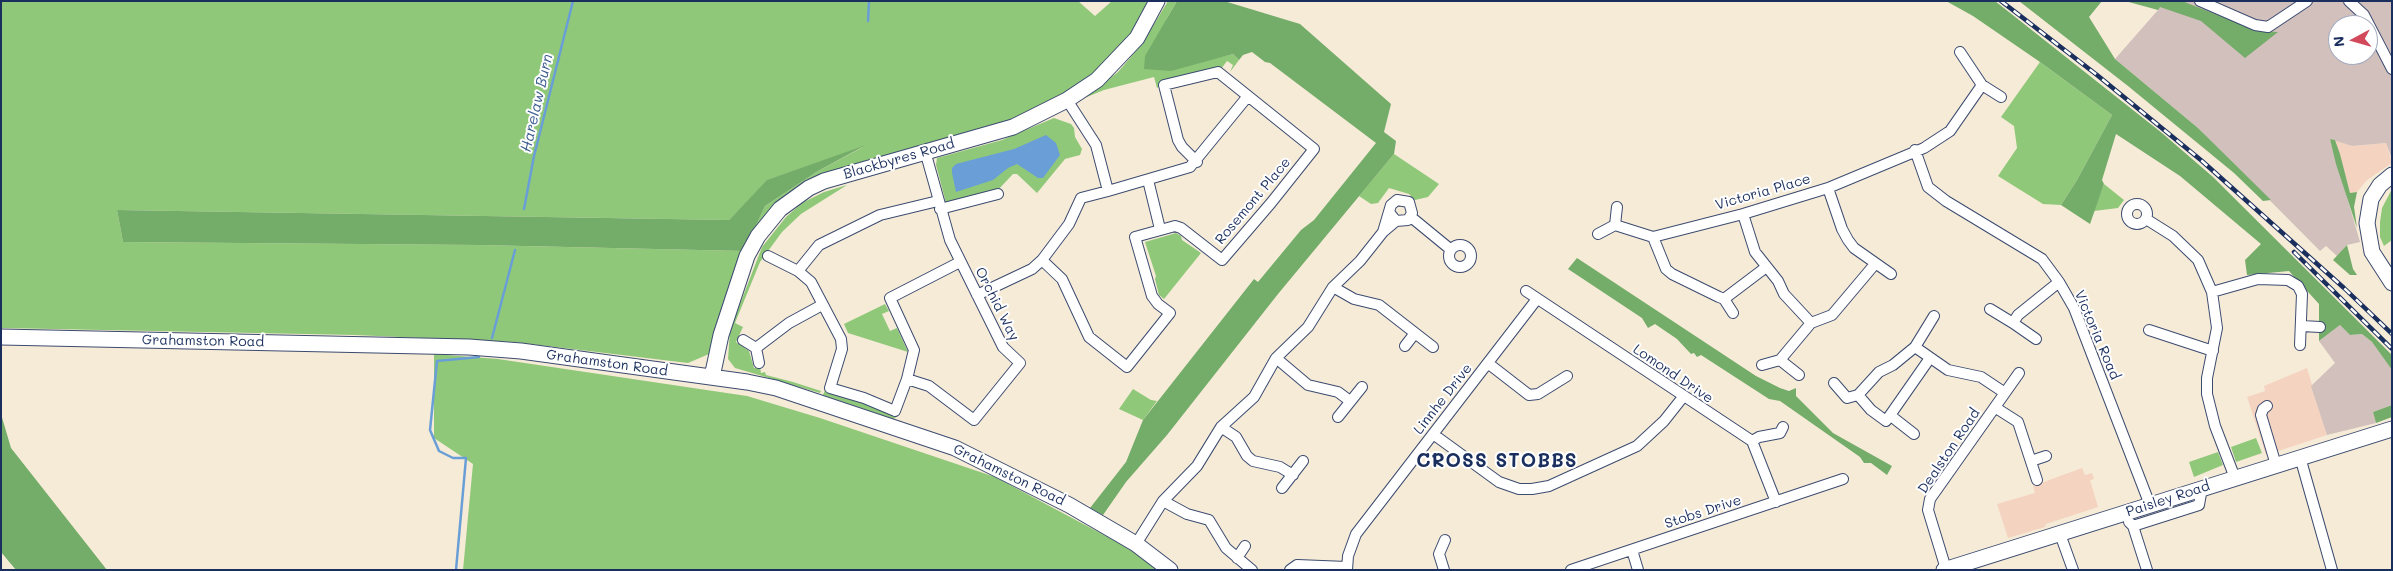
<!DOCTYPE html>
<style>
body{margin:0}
#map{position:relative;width:2393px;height:571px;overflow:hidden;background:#f6ebd7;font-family:Mali,sans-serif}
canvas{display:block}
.frame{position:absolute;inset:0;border:2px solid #1b2f5e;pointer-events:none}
.north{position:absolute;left:2328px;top:15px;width:50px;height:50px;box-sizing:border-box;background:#fff;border:1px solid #a4acbf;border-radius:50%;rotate:264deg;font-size:14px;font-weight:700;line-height:20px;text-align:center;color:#1b2f5e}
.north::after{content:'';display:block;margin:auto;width:18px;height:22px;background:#d1495b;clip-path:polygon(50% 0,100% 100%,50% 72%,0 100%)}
</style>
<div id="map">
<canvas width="2393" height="571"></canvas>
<div class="frame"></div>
<div class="north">N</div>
</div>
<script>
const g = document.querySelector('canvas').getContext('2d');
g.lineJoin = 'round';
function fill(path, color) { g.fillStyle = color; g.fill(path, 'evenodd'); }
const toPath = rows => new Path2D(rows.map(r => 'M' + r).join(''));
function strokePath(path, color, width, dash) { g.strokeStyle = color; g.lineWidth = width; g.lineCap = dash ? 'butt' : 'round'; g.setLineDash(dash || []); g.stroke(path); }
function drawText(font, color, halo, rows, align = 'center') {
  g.font = font + ' Mali,sans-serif'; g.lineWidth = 4; g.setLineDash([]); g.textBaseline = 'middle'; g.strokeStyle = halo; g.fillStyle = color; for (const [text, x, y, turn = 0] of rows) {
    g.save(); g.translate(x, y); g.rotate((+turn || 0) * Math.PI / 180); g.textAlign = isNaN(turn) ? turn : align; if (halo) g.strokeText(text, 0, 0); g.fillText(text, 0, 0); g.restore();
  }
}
const built = toPath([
 [2335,140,2352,146,2386,143,2392,163,2367,180,2357,192,2350,193],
 [2307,368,2327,435,2266,455,2247,397,2265,391,2264,386],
 [2082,468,2085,475,2092,473,2094,479,2090,480,2098,507,2046,524,2045,527,2008,538,1997,504,2035,493,2033,486]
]);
const industrial = toPath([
 [2151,1,2392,1,2392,159,2386,143,2352,146,2330,139,2360,242,2347,245,2337,256,2326,246,2320,251,2198,128,2115,59,2158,10],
 [2338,25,2368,25,2368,55,2338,55],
 [2340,325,2350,335,2362,334,2372,342,2392,370,2392,405,2373,412,2376,423,2327,435,2311,386,2335,363,2319,341]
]);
const green = toPath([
 [1,1,1078,1,1095,16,1112,1,1152,1,1125,45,1086,79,1045,108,778,202,754,229,765,206,818,171,863,147,768,180,729,220,117,210,123,242,479,245,744,251,709,354,688,363,514,342,354,335,1,328],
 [1168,1,1177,1,1166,20,1204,61,1233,54,1239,60,1230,72,1233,65,1227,61,1221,69,1218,67,1159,82,1160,86,1157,88,1154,77,1104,90,1082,99,1118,72,1142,44],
 [2040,62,2112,115,2077,180,2061,205,2043,204,1998,176,2017,148,2014,126,2001,117],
 [1054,118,1071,124,1074,128,1075,137,1082,149,1080,155,1065,159,1037,193,1017,174,1013,174,998,190,946,203,936,165,937,158,1002,140],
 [1394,154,1439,184,1428,197,1415,200,1409,194,1389,188,1378,203,1371,204,1359,196],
 [2104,184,2124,200,2118,208,2094,211],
 [847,185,801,214,782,232,760,262,735,323,743,327,736,342,749,351,754,368,760,367,761,373,765,372,766,375,793,382,821,391,820,393,735,368,728,359,730,330,762,247,786,217,802,203,824,192],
 [2392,189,2392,240,2384,246,2380,237,2380,222,2382,208],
 [1176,233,1181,236,1182,240,1201,253,1164,299,1159,295,1155,279,1156,276,1145,242],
 [885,304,889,311,882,314,890,331,897,328,908,352,848,333,844,324],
 [434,354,498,359,747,396,820,418,995,477,1134,551,1157,570,463,570,473,464,434,438],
 [1133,389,1151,400,1157,401,1143,420,1119,409],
 [825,390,898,415,894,419,823,395],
 [2256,438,2262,453,2236,462,2231,447],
 [2218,452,2223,465,2194,477,2189,462]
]);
const forest = toPath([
 [1177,1,1224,1,1300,24,1391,104,1384,132,1396,141,1394,154,1278,294,1167,435,1126,482,1103,515,1090,508,1126,462,1143,420,1254,279,1258,282,1301,230,1314,220,1376,143,1270,63,1265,62,1252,52,1243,55,1239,60,1233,54,1171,71,1144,69,1145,56],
 [1946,1,1995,1,2162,133,2213,177,2392,355,2392,370,2372,342,2362,334,2350,335,2340,325,2319,341,2319,304,2289,271,2247,275,2245,260,2261,244,2180,176,2116,134,2102,180,2104,184,2090,224,2061,205,2077,180,2112,115,2040,62,1973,16],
 [2019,1,2102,1,2089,17,2115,59,2198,128,2271,200,2263,201,2234,173,2128,86],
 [2125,1,2182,1,2258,31,2278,32,2245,58,2201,21,2160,7,2158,10],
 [2330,139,2335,140,2340,154,2350,193,2357,192,2354,207,2357,228,2336,164],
 [866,145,818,171,765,206,744,251,479,245,123,242,117,210,729,220,767,180],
 [2347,245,2353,269,2357,275,2350,275,2333,260],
 [1577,258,1756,376,1780,388,1789,391,1796,388,1796,396,1833,433,1892,466,1887,475,1871,463,1864,463,1860,457,1780,401,1769,399,1701,355,1697,357,1694,353,1691,354,1677,339,1655,324,1648,328,1642,318,1568,269],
 [2392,405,2392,417,2376,423,2373,412],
 [1,414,11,448,107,570,16,570,1,552]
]);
const water = toPath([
 [1046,135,1056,143,1060,155,1043,178,1038,178,1017,164,1008,168,993,180,956,192,952,173,952,168,956,164,1014,149]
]);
const stream = toPath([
 [868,21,869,1],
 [524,209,534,156,573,1],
 [492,338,515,250],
 [456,570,466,458,453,458,439,451,430,430,437,361,479,357]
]);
const street = toPath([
 [2200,1,2255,25,2268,27,2307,1],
 [2349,1,2364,15,2392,69],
 [1982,85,2001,97],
 [1067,100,1096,145,1108,191,1190,167,1248,96,1314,149,1271,203,1222,260,1181,228,1175,226,1135,237,1152,296,1158,304,1170,313,1127,367,1089,337,1062,279,1042,260,1069,224,1081,198,1108,191],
 [1915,150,1928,187,1946,201,2042,259,2059,282,2074,308,2150,505],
 [925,151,950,240,1003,347,1020,363,974,420,929,386,907,379,895,411,864,398,830,388,842,349,841,339,811,282,798,271,819,245,880,215,938,201],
 [1197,162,1182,147,1178,140,1164,85,1218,72,1248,96],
 [1148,180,1160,229],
 [1828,188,1842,229,1848,240,1854,248,1891,274],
 '2127 214a10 10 0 1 1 20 0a10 10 0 1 1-20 0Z',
 [1617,207,1615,225,1653,237,1743,214,1828,188,1924,148,1950,131,1982,85,1960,52],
 [940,209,998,194],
 [1389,212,1396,221,1408,220,1412,213,1409,202,1397,200,1391,205,1383,232,1396,221],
 [1743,214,1755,252,1778,281,1784,294,1811,323],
 [1411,217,1450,249],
 [2146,219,2173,236,2198,260,2212,292,2217,328,2207,378,2207,394,2215,426,2235,478],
 [1598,234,1615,225],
 [1653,237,1666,269,1672,274,1719,297,1724,299,1765,268],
 '1449 256a11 11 0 1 1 22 0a11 11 0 1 1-22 0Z',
 [768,256,798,271],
 [1333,287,1354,299,1379,305,1433,347],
 [1526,291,1752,441,1776,502],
 [2212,292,2258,279,2288,280,2298,286,2302,294,2300,345],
 [977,295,1032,269,1042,260],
 [1724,299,1733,313],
 [1990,309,2013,323,2018,315,2059,282],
 [2013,323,2036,339],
 [2302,326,2320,327],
 [2149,330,2213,351],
 [743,340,756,348,759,363],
 [1405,346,1415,333],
 [1915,347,1934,316],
 [756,348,789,323,822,305],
 [1276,358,1308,385,1338,392,1350,401],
 [1930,358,1886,421,1871,410,1858,395,1879,372,1893,365,1915,347,1948,370,1981,377,2005,393],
 [1780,360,1799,375],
 [1489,364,1529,395,1538,394,1567,376],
 [1762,365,1780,360,1811,323,1832,315,1875,264],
 [907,379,914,350,890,298,960,262],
 [1834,383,1847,398,1858,395],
 [2267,406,2263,409,2261,415,2276,465],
 [1996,408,2018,422,2037,480],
 [1891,416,1914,434],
 [1338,417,1362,387],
 [1221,427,1236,437,1247,456,1253,461,1280,467,1293,475],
 [1433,434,1499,482,1519,489,1532,489,1549,486,1637,446,1664,421,1683,397],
 [1752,441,1759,437,1780,433,1783,427],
 [2300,457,2332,570],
 [2031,461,2046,456],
 [1282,488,1303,461],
 [1163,501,1187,514,1209,520,1226,548,1252,570],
 [2129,522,2133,526,2147,570],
 [2133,526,2199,505,2202,488],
 [2060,534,2073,570],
 [1136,544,1163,501,1197,466,1221,427,1254,397,1276,358,1308,327,1333,287,1360,261,1383,232],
 [1632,550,1638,570],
 [1237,558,1245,546],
 [1946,569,1928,510,1930,499,2019,373],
 [1290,570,1297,565,1347,567],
 [1347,570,1348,556,1356,534,1537,299],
 [1444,570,1439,554,1445,540],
 [1571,570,1843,479]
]);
const secondary = toPath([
 [2392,175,2380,185,2371,199,2367,223,2372,252,2392,283],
 [1,337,469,347,521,351,747,382,776,388,955,448,1069,505,1136,544,1170,570],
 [712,377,721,335,747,256,758,236,780,209,809,188,824,181,1013,127,1067,100,1097,80,1137,38,1157,1],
 [1944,570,2392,429]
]);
const rail = toPath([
 [2001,1,2097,75,2202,161,2344,288,2392,334],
 [2294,252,2392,349]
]);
const streetNames = [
 ["Blackbyres Road",899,159,-16],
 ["Victoria Place",1763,192,-16],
 ["Rosemont Place",1253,201,-50],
 ["Orchid Way",997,304,63],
 ["Victoria Road",2097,335,67],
 ["Grahamston Road",203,341,1],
 ["Grahamston Road",607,363,8],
 ["Lomond Drive",1673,374,34],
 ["Linnhe Drive",1443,399,-52],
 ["Dealston Road",1949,451,-56],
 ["Grahamston Road",1009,475,26],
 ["Paisley Road",2168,499,-18],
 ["Stobs Drive",1703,512,-18]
];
const waterNames = [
 ["Harelaw Burn",537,103,-77]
];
const districtNames = [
 ["CROSS STOBBS",1497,461]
];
fill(built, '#f5d3c1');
fill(industrial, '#d1c0bc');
fill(green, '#90c87a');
fill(forest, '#74ac6a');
fill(water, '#699ed6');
strokePath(stream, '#699ed6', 2.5);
strokePath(street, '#3c4b70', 12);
strokePath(secondary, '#3c4b70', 17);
strokePath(street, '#fff', 10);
strokePath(secondary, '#fff', 15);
strokePath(rail, '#1b2f5e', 4.5);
strokePath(rail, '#fff', 2.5, [8]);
drawText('14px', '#1b2f5e', '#fff', streetNames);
drawText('italic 15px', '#3a5b8e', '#fff', waterNames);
g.letterSpacing = '1px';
drawText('bold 19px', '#1b2f5e', '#fff', districtNames);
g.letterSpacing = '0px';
</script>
